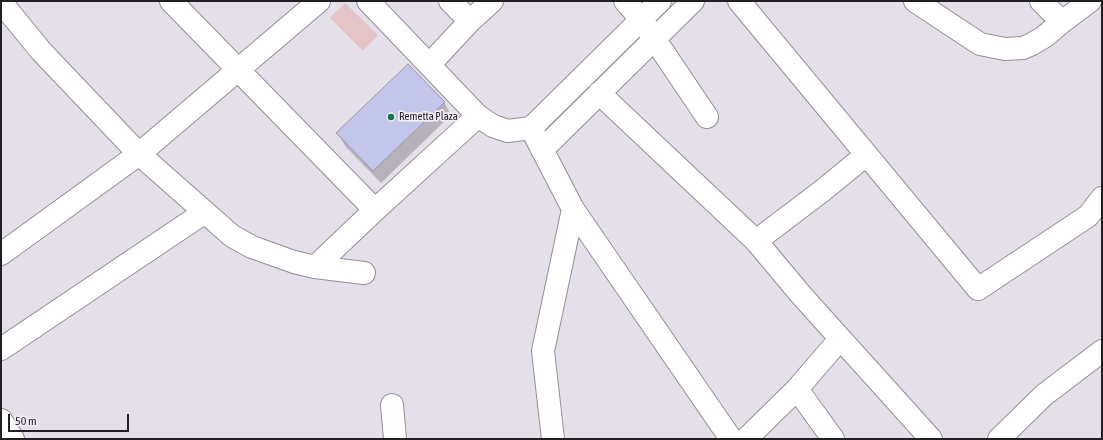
<!DOCTYPE html>
<style>
body{margin:0}
#map{position:relative;width:1103px;height:440px;overflow:hidden;background:#e5dfe9;font-family:"Asap Condensed",sans-serif}
canvas{display:block}
.frame{position:absolute;inset:0;border:2px solid #211f23;pointer-events:none}
.scale{position:absolute;left:8px;top:414px;width:121px;height:18px;box-sizing:border-box;border:2px solid #211f23;border-top:0;padding-left:5px;font-size:12px;line-height:14px;white-space:nowrap;color:#211f23;-webkit-text-stroke:3px #f2ecf6;paint-order:stroke}
</style>
<div id="map">
<canvas width="1103" height="440"></canvas>
<div class="frame"></div>
<div class="scale">50 m</div>
</div>
<script>
const g = document.querySelector('canvas').getContext('2d');
g.lineJoin = 'round';
function fill(path, color) { g.fillStyle = color; g.fill(path, 'evenodd'); }
const toPath = rows => new Path2D(rows.map(r => 'M' + r).join(''));
function strokePath(path, color, width, dash) { g.strokeStyle = color; g.lineWidth = width; g.lineCap = dash ? 'butt' : 'round'; g.setLineDash(dash || []); g.stroke(path); }
function drawText(font, color, halo, rows, align = 'center') {
  g.font = font + ' "Asap Condensed",sans-serif'; g.lineWidth = 3.5; g.setLineDash([]); g.textBaseline = 'middle'; g.strokeStyle = halo; g.fillStyle = color; for (const [text, x, y, turn = 0] of rows) {
    g.save(); g.translate(x, y); g.rotate((+turn || 0) * Math.PI / 180); g.textAlign = isNaN(turn) ? turn : align; if (halo) g.strokeText(text, 0, 0); g.fillText(text, 0, 0); g.restore();
  }
}
const green = toPath([
 [345,3,378,35,363,51,330,18]
]);
const shadow = toPath([
 [444,102,451,115,381,183,345,146,338,133]
]);
const building = toPath([
 [408,64,445,102,373,171,336,133,408,64]
]);
const minor = toPath([
 [171,1,375,210],
 [368,1,478,116,493,126,508,131,531,128,660,1],
 [450,1,470,21],
 [625,1,641,19,707,117],
 [739,1,978,289,1088,216,1102,198],
 [915,1,980,44,1005,49,1023,48,1032,44,1044,37,1062,22],
 [1041,1,1062,22,1090,1],
 [1,2,41,51,139,154,232,236,252,247,294,262,315,267,364,273],
 [430,64,470,21,492,1],
 [599,93,756,241,802,296,931,439],
 [531,128,573,209,731,439],
 [542,150,693,1],
 [756,241,822,191,866,155],
 [1,254,139,154,319,1],
 [315,267,375,210,478,116],
 [1,349,205,212],
 [797,389,833,439],
 [392,405,395,439],
 [1,420,13,439],
 [553,439,543,351,573,209],
 [746,439,797,389,840,339],
 [999,439,1044,395,1102,351]
]);
const markers = [
 [391,117,4,"#147952"]
];
const poiNames = [
 ["Remetta Plaza",399,117]
];
fill(green, '#e4c5c7');
fill(shadow, '#0003');
fill(building, '#c3c6eb');
strokePath(building, '#9797a1', 1);
strokePath(minor, '#948e97', 24);
strokePath(minor, '#fff', 22);
for (const [x, y, r, color] of markers) { const dot = new Path2D(); dot.arc(x, y, r, 0, 2 * Math.PI); g.fillStyle = color; g.fill(dot); strokePath(dot, '#f2ecf6', 1.5); }
drawText('11px', '#211f23', '#f2ecf6', poiNames, 'left');
</script>
